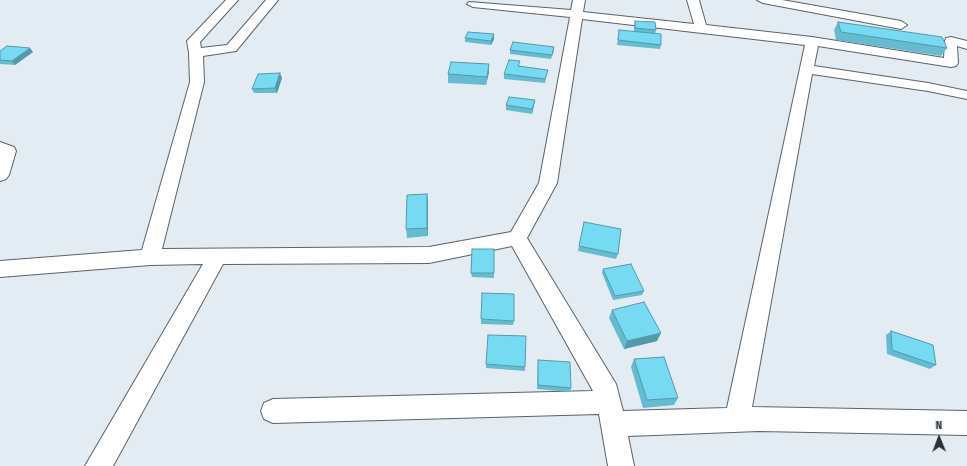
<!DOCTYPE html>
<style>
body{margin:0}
#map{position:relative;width:967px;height:466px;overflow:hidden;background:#e3ecf3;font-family:"Fira Sans Condensed",sans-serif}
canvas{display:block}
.north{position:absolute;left:919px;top:418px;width:40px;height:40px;-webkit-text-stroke:3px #f2f9fe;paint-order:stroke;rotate:359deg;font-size:11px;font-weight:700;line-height:16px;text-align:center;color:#2e3234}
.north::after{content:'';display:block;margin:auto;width:14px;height:18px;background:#2e3234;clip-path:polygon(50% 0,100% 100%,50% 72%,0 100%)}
</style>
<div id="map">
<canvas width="967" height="466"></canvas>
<div class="north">N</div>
</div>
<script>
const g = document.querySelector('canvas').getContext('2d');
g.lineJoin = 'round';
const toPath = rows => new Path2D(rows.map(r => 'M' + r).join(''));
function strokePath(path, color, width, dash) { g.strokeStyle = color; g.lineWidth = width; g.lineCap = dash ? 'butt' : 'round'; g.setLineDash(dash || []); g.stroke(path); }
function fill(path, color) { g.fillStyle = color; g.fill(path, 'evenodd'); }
const street = toPath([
 [226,0,238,0,200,42,201,48,227,45,266,0,278,0,236,51,203,56,204,82,162,249,429,247,511,232,539,183,570,17,473,7,467,4,469,2,571,10,573,0,585,0,583,12,694,24,687,0,699,0,706,25,812,37,944,58,945,41,946,38,951,37,967,41,967,49,957,46,958,63,956,66,951,67,818,46,814,66,928,83,967,91,967,99,928,91,812,74,752,407,967,411,967,435,759,431,628,436,634,466,608,466,599,414,273,423,264,419,261,411,264,403,273,399,593,391,512,246,429,263,223,264,113,466,85,466,203,264,150,265,0,277,0,261,142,250,190,82,189,53,187,41,226,0],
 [582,19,805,45,727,408,623,411,616,384,527,238,557,183,582,19],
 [757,0,782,0,901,21,907,25,901,29,763,3,757,0],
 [0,142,14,147,16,151,9,175,6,179,0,181,0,142]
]);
const wall = toPath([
 [635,21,656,30,655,34,661,45,660,49,617,45,619,30,634,32,634,25],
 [838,22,947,48,941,56,836,40,834,30],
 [494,34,494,39,491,45,465,42,465,38],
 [554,47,554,51,551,59,510,54,510,50],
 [0,51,33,52,15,65,0,64],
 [489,64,489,72,486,85,448,83,448,74],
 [520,65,520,66,547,74,545,83,504,79,504,74],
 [282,78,277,93,254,93,252,89],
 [535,100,534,105,532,114,506,110,506,105],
 [427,194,428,203,428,236,407,238,406,229],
 [584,222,618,254,616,259,578,251],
 [494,249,494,278,472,277,471,273],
 [603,269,644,291,642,295,613,300,602,273],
 [612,310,657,341,624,349,609,318],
 [481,319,514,321,513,325,481,324],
 [891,331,936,365,930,369,887,354,886,335],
 [634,359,678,398,674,405,643,408,631,367],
 [538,360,571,388,570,392,537,389],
 [486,364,525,367,525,371,486,368]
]);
const shadedWall = toPath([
 [494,34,494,39,491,45,491,41],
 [30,48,33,52,15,65,12,61],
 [489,64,489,72,486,85,487,77],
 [280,73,282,78,277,93,275,88],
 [535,100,534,105,532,114,532,109],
 [427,194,428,203,428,236,427,228],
 [661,333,657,341,624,349,627,341]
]);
const building = toPath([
 [635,21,655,22,656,30,635,28,635,21],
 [838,22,942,37,947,48,841,32,838,22],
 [619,30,661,34,661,45,618,40,619,30],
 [468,32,494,34,491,41,465,38,468,32],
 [513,42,554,47,552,55,510,50,513,42],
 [7,46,30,48,12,61,0,60,0,51,7,46],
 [509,60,520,61,518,66,548,70,545,79,504,74,509,60],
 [451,62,489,64,487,77,448,74,451,62],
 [280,73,275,88,252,89,258,74,280,73],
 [509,97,535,100,532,109,506,105,509,97],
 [427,194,427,228,406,229,407,195,427,194],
 [584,222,621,229,618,254,579,246,584,222],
 [472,249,494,249,494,273,471,273,472,249],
 [631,264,644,291,615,296,603,269,631,264],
 [482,293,514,294,514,321,481,319,482,293],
 [644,302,661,333,627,341,612,310,644,302],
 [891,331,933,345,936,365,892,350,891,331],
 [488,335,526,336,525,367,486,364,488,335],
 [664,357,678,398,647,400,634,359,664,357],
 [538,360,570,362,571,388,538,385,538,360]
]);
strokePath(street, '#5b6368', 2);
fill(street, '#fff');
fill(wall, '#65bcd0');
fill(shadedWall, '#5399a9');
fill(building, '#76dbf2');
strokePath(building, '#5399a9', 1);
</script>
